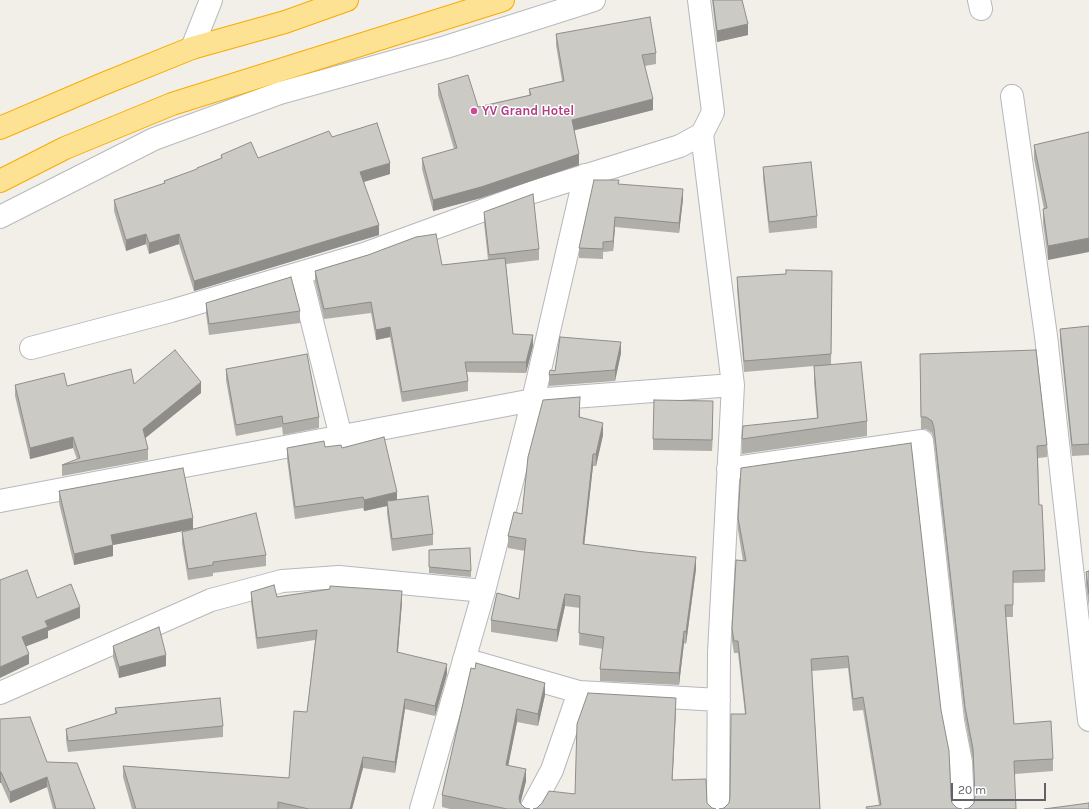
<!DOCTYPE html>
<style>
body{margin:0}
#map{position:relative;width:1089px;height:809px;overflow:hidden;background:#f1efe8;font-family:Karla,sans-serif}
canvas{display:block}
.scale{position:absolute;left:951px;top:783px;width:95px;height:18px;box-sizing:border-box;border:2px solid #5f6368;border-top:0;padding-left:5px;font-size:12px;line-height:14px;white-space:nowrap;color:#5f6368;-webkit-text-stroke:3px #fff;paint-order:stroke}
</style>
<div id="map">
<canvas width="1089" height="809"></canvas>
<div class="scale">20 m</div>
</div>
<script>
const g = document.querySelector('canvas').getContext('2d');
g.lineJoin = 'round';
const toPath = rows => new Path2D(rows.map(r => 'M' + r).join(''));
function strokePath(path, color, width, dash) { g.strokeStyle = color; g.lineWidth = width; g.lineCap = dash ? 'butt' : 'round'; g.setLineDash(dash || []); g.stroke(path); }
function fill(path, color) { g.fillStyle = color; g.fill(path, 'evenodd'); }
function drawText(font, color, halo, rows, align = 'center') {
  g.font = font + ' Karla,sans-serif'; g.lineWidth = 3; g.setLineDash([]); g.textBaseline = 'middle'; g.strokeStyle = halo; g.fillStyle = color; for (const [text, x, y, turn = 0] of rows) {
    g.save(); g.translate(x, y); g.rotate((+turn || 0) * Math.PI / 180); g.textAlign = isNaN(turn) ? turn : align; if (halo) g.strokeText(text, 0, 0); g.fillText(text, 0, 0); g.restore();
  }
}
const street = toPath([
 [979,0,981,9],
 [1012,96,1046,336,1089,720],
 [702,134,733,385,719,653,718,809],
 [300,273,341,437],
 [31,348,171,311,364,254,533,192,680,146,702,134,713,112,699,0],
 [728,469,922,441,953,721,961,762,963,809],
 [0,501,533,400,733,385],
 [464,659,579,692,719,700],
 [0,693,211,600,282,581,339,577,484,591],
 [421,809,484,591,533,400,585,175],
 [531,809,552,770,579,692]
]);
const secondary = toPath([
 [192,48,211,0],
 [0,217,154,139,280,93,446,47,594,0]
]);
const highway = toPath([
 [0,128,103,84,192,48,285,22,347,0],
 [0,181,65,148,172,104,503,0]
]);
const wall = toPath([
 [712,0,742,0,748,35,717,42],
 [556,34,656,53,656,64,645,66,653,110,574,130,579,165,481,198,433,211,422,169,422,158,454,149,438,95,438,84,478,107,529,95,529,89,562,81,556,45],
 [1089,132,1048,260,1043,223,1043,209,1044,209,1034,159,1034,145],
 [332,137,390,174,364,182,379,235,194,291,179,244,149,254,146,244,126,251,114,211,114,200,164,184,164,181,197,170,197,168,221,158,221,155,258,158],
 [763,167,817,216,817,228,769,233,763,178],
 [619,184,683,199,679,233,615,227,613,251,603,252,603,259,579,258,579,248],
 [484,212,539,249,539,260,506,264,513,334,533,346,526,373,467,372,468,381,468,391,402,402,390,337,376,340,371,313,324,319,315,282,315,271,368,255,442,265,488,260,484,223],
 [832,271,831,365,867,421,867,436,742,454,742,439,817,418,814,382,814,366,744,372,737,289,737,277],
 [206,303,300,311,300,323,209,335,206,314],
 [1089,326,1089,455,1072,456,1060,340,1060,329],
 [621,353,615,381,549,386,549,375,555,371],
 [920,354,1047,445,1047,457,1038,458,1039,505,1045,570,1045,582,1013,583,1013,617,1006,617,1014,724,1053,759,1053,771,1015,774,969,808,974,803,975,798,973,761,965,719,934,440,932,433,926,429,921,429],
 [226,369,319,417,319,428,283,435,282,427,236,436,226,380],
 [134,384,201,393,145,438,148,449,148,460,62,476,62,465,77,459,73,448,30,459,15,396,15,385,67,386],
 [580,409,580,418,603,435,596,466,593,466,584,544,696,569,686,644,684,643,679,685,600,681,600,669,603,649,579,645,580,608,565,606,557,642,491,632,491,620,519,599,525,551,508,548,508,536,522,514],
 [713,412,712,451,653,450,653,439],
 [325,447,342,448,433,534,433,545,392,551,387,513,387,506,364,511,363,508,295,519,287,459,287,448],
 [741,468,951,797,879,805,863,710,853,711,848,668,812,671,820,809,724,808,729,803,730,797,745,714,738,653,734,653,732,641,732,629,743,561,738,530,738,518],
 [59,491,193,529,113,545,113,556,74,565,59,503],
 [182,532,266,555,266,566,213,573,213,576,188,580,182,543],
 [429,550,471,571,471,577,429,573],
 [1089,571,1089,608,1086,585,1086,572],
 [251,592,277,597,402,602,398,652,447,674,435,716,405,709,395,773,363,768,352,809,132,809,123,777,123,766,289,778,307,712,315,640,257,649,251,602],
 [113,646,166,666,119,678,113,657],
 [471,668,545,695,538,726,517,722,508,765,526,781,520,803,525,808,530,809,450,809,442,807,442,795],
 [115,708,223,726,223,737,68,752,66,740,66,729,115,714],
 [0,719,47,762,95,809,53,809,47,787,10,803,1,783]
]);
const shadedWall = toPath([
 [748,24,748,35,717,42,717,31],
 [653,99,653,110,572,131,572,120],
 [579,154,579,165,481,198,433,211,433,200],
 [390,163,390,174,360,183,360,172],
 [683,189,683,199,679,233,679,223],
 [615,217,615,227,613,251,613,241],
 [379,225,379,235,194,291,194,281],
 [146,234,146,244,126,251,126,240],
 [179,234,179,244,149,254,149,243],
 [1089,238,1089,252,1048,260,1048,246],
 [390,327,390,337,376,340,376,330],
 [533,335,533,346,526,373,526,362],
 [621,342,621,353,615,381,615,370],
 [201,382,201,393,143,440,143,429],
 [580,397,580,409,579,429,579,417],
 [713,401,713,412,712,451,712,440],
 [603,423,603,435,596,466,596,454],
 [73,437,73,448,30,459,30,448],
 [593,454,593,466,583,556,583,544],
 [397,492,397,503,387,501,387,506,364,511,364,500],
 [193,518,193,529,113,545,113,556,74,565,74,554,111,535],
 [696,557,696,569,686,644,686,632],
 [402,591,402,602,397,662,397,652],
 [565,594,565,606,557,642,557,630],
 [80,607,80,618,48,631,48,638,22,648,22,637,45,621],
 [684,631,684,643,679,685,679,673],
 [29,654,29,664,0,678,0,667],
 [166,655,166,666,119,678,119,667],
 [447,664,447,674,435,716,435,706],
 [545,683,545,695,538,726,538,714],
 [676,698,676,710,672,792,672,780],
 [405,699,405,709,395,773,395,762],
 [517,709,517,722,506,777,506,765],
 [363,757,363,768,352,809,350,809],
 [526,769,526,781,519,809,519,798],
 [0,772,1,772,1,783,0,783],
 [47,777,47,787,10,803,10,792]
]);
const building = toPath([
 [713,0,742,0,748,24,717,31,713,0],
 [650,17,656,53,642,55,653,99,572,120,579,154,481,187,433,200,422,158,457,148,438,84,468,75,478,107,531,95,529,89,564,81,556,34,650,17],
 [377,123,390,163,360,172,379,225,194,281,179,234,149,243,146,234,126,240,114,200,165,183,164,181,197,169,197,168,222,158,221,155,251,142,258,158,329,131,332,137,377,123],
 [1089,132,1089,238,1048,246,1043,209,1047,208,1034,145,1089,132],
 [811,162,817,216,769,222,763,167,811,162],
 [594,180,619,180,618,184,683,189,679,223,615,217,613,241,603,242,603,249,579,248,594,180],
 [533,194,539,249,489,255,484,212,533,194],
 [436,234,442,265,505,258,513,334,533,335,526,362,465,362,468,381,402,392,390,327,376,330,371,302,324,309,315,271,368,255,416,237,436,234],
 [786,270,832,271,831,354,744,361,737,277,786,274,786,270],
 [291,277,300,311,209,324,206,303,291,277],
 [1089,326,1089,444,1072,445,1060,329,1089,326],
 [560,337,621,342,615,370,549,375,550,370,555,371,560,337],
 [175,350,201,382,143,429,148,449,62,465,80,458,73,437,30,448,15,385,64,373,67,386,131,369,134,384,175,350],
 [1036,350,1047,445,1037,446,1039,505,1042,505,1045,570,1013,571,1013,605,1005,605,1014,724,1051,721,1053,759,1014,761,1016,809,964,809,969,808,974,803,975,796,973,749,965,707,934,428,932,421,926,417,921,417,920,354,1036,350],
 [307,354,319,417,283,424,282,416,236,425,226,369,307,354],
 [861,362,867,421,742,439,743,426,818,418,814,366,861,362],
 [580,397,579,417,603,423,596,454,593,454,583,544,644,552,696,557,686,632,684,631,679,673,600,669,604,637,579,633,580,596,565,594,557,630,491,620,497,593,519,599,526,539,508,536,514,512,522,514,528,457,543,400,580,397],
 [654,400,713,401,712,440,653,439,654,400],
 [384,437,397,492,364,500,363,497,295,507,287,448,324,441,325,447,341,445,342,448,384,437],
 [911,443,941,710,949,751,951,797,952,803,957,808,962,809,867,809,866,807,881,805,863,697,853,699,848,656,811,659,820,809,719,809,724,808,729,803,730,797,731,714,746,714,738,641,734,641,732,629,736,560,746,561,738,518,741,468,911,443],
 [183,468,193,518,111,535,113,545,74,554,59,491,183,468],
 [428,496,433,534,392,539,387,501,428,496],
 [256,513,266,555,213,562,213,565,188,569,182,532,256,513],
 [470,548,471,571,429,567,429,550,470,548],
 [27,570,37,598,71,584,80,607,45,621,48,627,22,637,29,654,0,667,0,580,27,570],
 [1089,571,1089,594,1086,572,1089,571],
 [274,585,277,597,330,589,330,586,402,591,397,652,447,664,435,706,405,699,395,762,363,757,350,809,309,809,278,802,278,809,136,809,123,766,289,778,294,711,307,712,317,630,257,638,251,592,274,585],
 [159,627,166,655,119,667,113,646,159,627],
 [476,663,545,683,538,714,517,709,506,765,526,769,519,798,520,803,525,808,530,809,507,809,442,795,471,668,475,669,476,663],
 [588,693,676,698,672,780,706,779,707,803,712,808,716,809,533,809,537,808,542,803,549,791,575,794,577,724,588,693],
 [220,698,223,726,68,741,66,729,117,713,115,708,220,698],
 [30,717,47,762,77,763,95,809,56,809,47,777,10,792,1,772,0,772,0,719,30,717],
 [1089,803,1089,809,1044,809,1089,803]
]);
const markers = [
 [474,111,4,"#d1479c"]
];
const hotelNames = [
 ["YV Grand Hotel",482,111]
];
strokePath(street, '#b5b8bc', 24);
strokePath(secondary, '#b6babf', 24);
strokePath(highway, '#f9ab00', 24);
strokePath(street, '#fff', 22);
strokePath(secondary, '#fff', 22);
strokePath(highway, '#fde293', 22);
fill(wall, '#afaea9');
fill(shadedWall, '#8f8d8a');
fill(building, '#cccac5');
strokePath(building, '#8f8d8a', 1);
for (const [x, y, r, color] of markers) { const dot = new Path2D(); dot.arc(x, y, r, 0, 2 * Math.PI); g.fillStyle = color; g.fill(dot); strokePath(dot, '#fff', 1.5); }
drawText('bold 13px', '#b23c85', '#fff', hotelNames, 'left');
</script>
